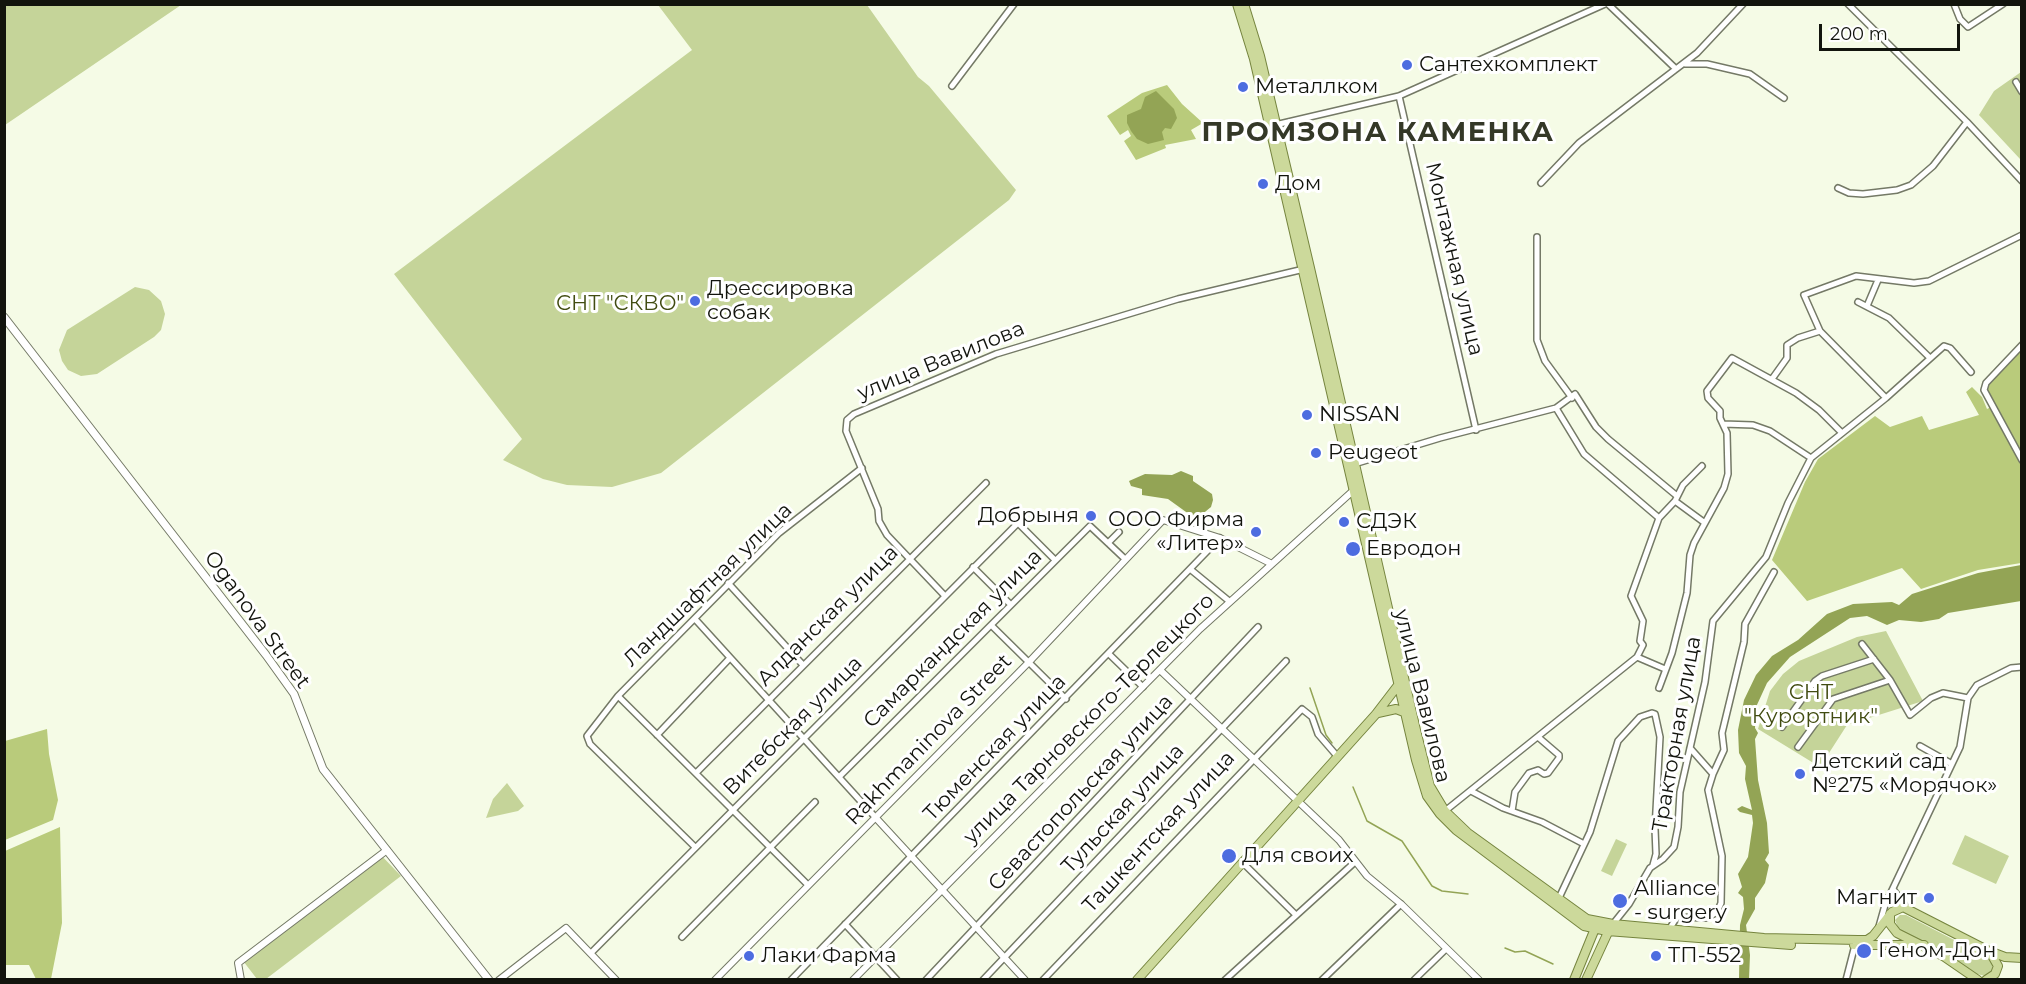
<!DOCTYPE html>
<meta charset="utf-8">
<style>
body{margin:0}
#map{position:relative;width:2026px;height:984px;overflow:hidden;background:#f5fbe6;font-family:Montserrat,sans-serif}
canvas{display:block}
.frame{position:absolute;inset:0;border:6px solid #12140d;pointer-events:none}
.scale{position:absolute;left:1819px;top:24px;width:141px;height:27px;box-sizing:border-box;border:3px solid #12140d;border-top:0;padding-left:8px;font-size:18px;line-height:21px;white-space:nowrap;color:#12140d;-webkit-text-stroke:4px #fff;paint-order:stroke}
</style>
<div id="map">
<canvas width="2026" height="984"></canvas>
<div class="frame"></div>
<div class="scale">200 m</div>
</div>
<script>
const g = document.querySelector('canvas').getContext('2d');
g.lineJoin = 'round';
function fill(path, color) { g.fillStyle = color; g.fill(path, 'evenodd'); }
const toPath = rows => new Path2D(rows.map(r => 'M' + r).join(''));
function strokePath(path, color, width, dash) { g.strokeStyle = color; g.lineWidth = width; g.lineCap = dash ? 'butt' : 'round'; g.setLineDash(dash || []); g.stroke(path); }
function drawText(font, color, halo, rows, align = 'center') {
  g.font = font + ' Montserrat,sans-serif'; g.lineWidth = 6; g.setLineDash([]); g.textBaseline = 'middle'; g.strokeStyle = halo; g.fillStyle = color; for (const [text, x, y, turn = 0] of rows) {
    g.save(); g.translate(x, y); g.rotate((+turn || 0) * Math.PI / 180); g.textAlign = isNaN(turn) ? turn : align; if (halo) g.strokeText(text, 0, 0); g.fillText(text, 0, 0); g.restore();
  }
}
const green = toPath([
 [5,4,181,4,181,5,5,125],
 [658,5,867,5,918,77,929,86,1016,190,1009,200,661,473,612,487,567,485,543,479,503,460,522,439,394,274,692,50],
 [2021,72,2021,158,2020,159,1979,115,1994,91],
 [135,287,149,290,161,301,165,314,161,330,154,337,97,374,81,376,68,370,62,361,59,350,67,330],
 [1886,631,1923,701,1847,725,1820,767,1758,729,1770,691,1783,674,1799,661,1857,637],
 [507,783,524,806,518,811,486,818,493,799],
 [1965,835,2009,856,1996,884,1952,864],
 [1616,839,1627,844,1612,876,1601,871],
 [378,852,401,876,266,979,257,979,240,957],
 [1900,915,1906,915,1989,958,1993,964,1992,970,1985,976,1977,974,1945,952,1899,930,1895,920]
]);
const forest = toPath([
 [1167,85,1182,104,1203,123,1191,130,1196,139,1165,145,1166,148,1136,160,1124,141,1131,136,1128,130,1120,135,1107,116,1142,93],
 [2021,351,2021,563,1978,570,1921,589,1902,568,1807,601,1772,560,1805,482,1818,459,1875,416,1890,427,1922,416,1929,430,1979,415,1966,392,1972,387,1982,397,1987,409,1993,406,1986,389,1992,379],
 [47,729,49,754,58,800,53,820,5,840,5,741],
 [60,827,62,923,51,979,36,979,29,965,5,965,5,851]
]);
const water = toPath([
 [1156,91,1174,109,1177,118,1171,129,1165,128,1162,132,1164,140,1148,144,1137,139,1131,131,1127,123,1127,115,1141,109,1145,97],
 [1181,471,1193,476,1193,481,1212,494,1213,500,1211,507,1200,516,1193,517,1168,499,1142,495,1142,489,1131,486,1129,481,1145,474,1172,475],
 [2021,565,2021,601,1948,613,1939,619,1921,622,1899,620,1887,625,1867,616,1850,618,1790,657,1767,683,1756,707,1755,728,1758,733,1755,739,1758,780,1767,823,1769,853,1765,860,1769,865,1765,883,1755,898,1755,909,1746,925,1750,955,1749,979,1739,979,1740,925,1744,909,1743,897,1738,893,1742,887,1738,874,1748,857,1753,823,1752,815,1740,812,1737,809,1742,806,1752,810,1745,779,1746,766,1739,753,1738,730,1744,700,1756,675,1772,656,1798,640,1827,614,1853,604,1892,602,1899,605,1912,594,1978,573]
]);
const stream = toPath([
 [1310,688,1326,735,1332,743],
 [1353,787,1367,821,1402,841,1432,886,1442,891,1468,894],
 [1505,948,1515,952,1525,951,1553,964]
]);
const minor = toPath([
 [1608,4,1676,69],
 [1848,4,1967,122,2022,181],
 [1954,4,1960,19,1968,27,2003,4],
 [1685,64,1707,64,1750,74,1784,98],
 [2016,82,2022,92],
 [952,86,1014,4],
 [1399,96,1476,430],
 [1275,125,1399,96,1605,4],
 [1541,183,1579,143,1697,53,1743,4],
 [1838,188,1849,193,1863,194,1897,190,1911,185,1933,166,1967,122],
 [1537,237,1537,340,1545,361,1572,398],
 [1858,302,1889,318,1930,358],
 [1867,306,1878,280],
 [2022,345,1986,383,1984,390,2022,460],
 [1772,379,1787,358,1787,345,1798,338,1820,331],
 [1886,398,1820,331,1804,295,1856,276,1914,283,1929,281,2022,235],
 [1723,424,1753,425,1770,431,1811,458],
 [1354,464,1440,438,1556,408,1575,394,1596,427,1608,439,1677,496],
 [1675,501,1705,523],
 [1659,518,1675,501,1683,485,1702,466],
 [1108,543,1119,532],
 [973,567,1010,604],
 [1190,569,1229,601],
 [728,583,803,665],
 [945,596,887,535,879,521,878,509,846,431,847,420,854,414,996,354,1178,299,1304,269],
 [695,619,876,818],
 [991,625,1066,699],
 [1862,644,1890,680,1910,715,1931,698,1943,693,1968,698],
 [1109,654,1143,687],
 [1637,657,1665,669],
 [1659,688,1672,653,1687,593,1690,555,1694,543,1724,488,1728,474,1727,433,1720,418,1720,411,1708,398,1707,391,1732,358,1796,393,1819,410,1841,432],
 [618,696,808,885],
 [1782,727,1815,681,1822,676,1874,659],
 [657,735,729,659],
 [1920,746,1952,764],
 [1798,747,1833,699,1890,680],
 [696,773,986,483],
 [1713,774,1724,750,1722,733,1744,642,1745,624,1774,572],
 [839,777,1090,526,1125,559],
 [1471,791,1503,808,1542,822,1584,844],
 [1445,811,1637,657,1643,645,1640,641,1643,621,1631,596,1659,518,1584,454,1556,408],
 [1512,811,1515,792,1529,773,1538,770,1544,774,1548,773,1559,758,1559,755,1538,737],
 [695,847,590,744,587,736,618,696,779,533,862,468],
 [1242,862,1296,915],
 [1893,889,1907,908],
 [1558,900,1590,832,1618,741,1640,717,1652,713,1655,714,1660,737,1655,829,1656,854,1653,865],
 [845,924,897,980],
 [1613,924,1629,904,1650,868,1663,859,1674,847,1678,827,1680,792,1705,682,1713,621,1766,557,1788,503,1811,458,1886,398,1944,346,1950,348,1971,372],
 [1670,928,1677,917,1707,918,1717,912,1721,903,1722,856,1708,790,1713,774,1690,748],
 [1878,930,1885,905,1960,747,1968,698,1977,685,2011,668,2022,667],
 [682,937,815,802],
 [591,953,1018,523,1055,560],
 [791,980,1220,538],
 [926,980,1258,627],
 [983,980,1286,661],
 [1043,980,1302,709,1312,717,1318,734,1337,756],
 [1225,980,1355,862],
 [1322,980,1401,904],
 [1414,980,1446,949],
 [1846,980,1855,945]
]);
const tertiary = toPath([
 [1160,670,1339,840,1367,876,1401,904,1479,980],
 [876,818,1025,980],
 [241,980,238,963,387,850],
 [499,980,566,928,616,980],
 [715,980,1029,662,1163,520,1220,538,1270,563],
 [853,980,1200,629,1355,489]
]);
const secondary = toPath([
 [4,317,266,655,294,694,323,769,489,980]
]);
const primary = toPath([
 [1237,4,1254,59,1416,760,1427,796,1440,814,1456,830,1584,926,1607,931,1791,945],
 [1244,4,1260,56,1310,268,1416,730,1430,786,1445,811,1468,833,1587,919,1613,924,1764,938,1858,940,1867,940,1873,936,1892,912,1903,907,1989,951,2005,957,2022,958],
 [1378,713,1396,709,1409,714],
 [1890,914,1890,924,1897,933,1943,956,1978,980],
 [1854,945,1924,945],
 [1137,980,1376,714,1399,684],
 [1574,980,1596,926],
 [1586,980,1610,928],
 [1986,980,1995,974,1998,966,1990,952]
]);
const markers = [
 [1407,65,6,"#4d6ce0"],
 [1243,87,6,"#4d6ce0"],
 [1263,184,6,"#4d6ce0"],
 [695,301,6,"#4d6ce0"],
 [1307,415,6,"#4d6ce0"],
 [1316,453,6,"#4d6ce0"],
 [1091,516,6,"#4d6ce0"],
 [1344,522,6,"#4d6ce0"],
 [1256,532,6,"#4d6ce0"],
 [1353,549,8,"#4d6ce0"],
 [1800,774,6,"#4d6ce0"],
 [1229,856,8,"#4d6ce0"],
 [1929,898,6,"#4d6ce0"],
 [1620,901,8,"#4d6ce0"],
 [1864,951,8,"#4d6ce0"],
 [749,956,6,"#4d6ce0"],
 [1656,956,6,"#4d6ce0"]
];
const poiNames = [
 ["Сантехкомплект",1419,65],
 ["Металлком",1255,87],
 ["Дом",1275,184],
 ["Дрессировка",707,289],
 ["собак",707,313],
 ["NISSAN",1319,415],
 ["Peugeot",1328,453],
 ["Добрыня",1079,516,"right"],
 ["ООО Фирма",1244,520,"right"],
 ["«Литер»",1244,544,"right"],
 ["СДЭК",1356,522],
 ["Евродон",1366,549],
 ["Детский сад",1812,762],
 ["№275 «Морячок»",1812,786],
 ["Для своих",1242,856],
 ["Alliance",1634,889],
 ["- surgery",1634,913],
 ["Магнит",1917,898,"right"],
 ["Геном-Дон",1878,951],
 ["Лаки Фарма",761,956],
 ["ТП-552",1668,956]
];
const streetNames = [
 ["Монтажная улица",1454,259,77],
 ["улица Вавилова",941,361,-22],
 ["Ландшафтная улица",708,585,-44],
 ["Алданская улица",828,616,-45],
 ["Oganova Street",257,620,54],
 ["Самаркандская улица",953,639,-45],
 ["улица Вавилова",1422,696,76],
 ["улица Тарновского-Терлецкого",1089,719,-45],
 ["Витебская улица",793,726,-45],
 ["Тракторная улица",1677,734,-80],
 ["Rakhmaninova Street",929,740,-46],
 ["Тюменская улица",995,748,-46],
 ["Севастопольская улица",1081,793,-47],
 ["Тульская улица",1123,809,-47],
 ["Ташкентская улица",1159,832,-47]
];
const parkNames = [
 ["СНТ \"СКВО\"",620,304],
 ["СНТ",1811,693],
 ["\"Курортник\"",1811,717]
];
const districtNames = [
 ["ПРОМЗОНА КАМЕНКА",1378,133]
];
fill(green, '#c5d499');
fill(forest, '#b9cb7b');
fill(water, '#93a455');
strokePath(stream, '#93a455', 1.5);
strokePath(minor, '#747966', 8);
strokePath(tertiary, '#747966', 8);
strokePath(secondary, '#747966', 9);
strokePath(primary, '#75843e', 10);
strokePath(minor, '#fff', 5);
strokePath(tertiary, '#fff', 6);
strokePath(secondary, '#fff', 7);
strokePath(primary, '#ccd99b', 8);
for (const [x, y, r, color] of markers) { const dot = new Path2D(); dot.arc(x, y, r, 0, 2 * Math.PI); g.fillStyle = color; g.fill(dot); strokePath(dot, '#fff', 2); }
drawText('21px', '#12140d', '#fff', poiNames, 'left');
drawText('21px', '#12140d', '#fff', streetNames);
drawText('21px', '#414c11', '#fff', parkNames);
g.letterSpacing = '1.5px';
drawText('bold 27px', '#343827', '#fff', districtNames);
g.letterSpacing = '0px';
</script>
